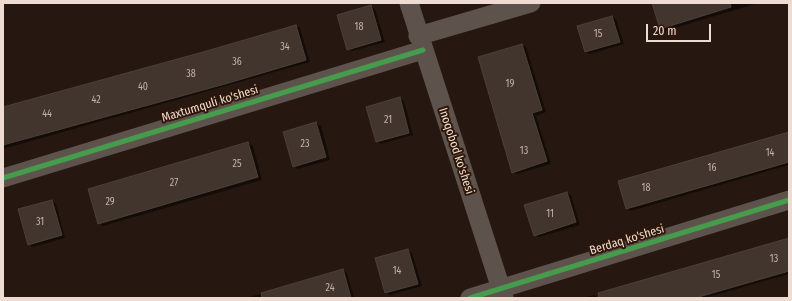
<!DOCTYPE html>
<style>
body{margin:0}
#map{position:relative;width:792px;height:301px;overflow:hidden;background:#261810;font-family:"Fira Sans Condensed",sans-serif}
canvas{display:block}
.frame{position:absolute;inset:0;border:4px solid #eedcd3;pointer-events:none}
.scale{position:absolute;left:646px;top:24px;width:65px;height:18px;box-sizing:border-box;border:2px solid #eedcd3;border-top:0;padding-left:5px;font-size:12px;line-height:14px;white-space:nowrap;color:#eedcd3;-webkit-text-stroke:3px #2e1608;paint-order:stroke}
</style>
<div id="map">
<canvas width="792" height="301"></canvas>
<div class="frame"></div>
<div class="scale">20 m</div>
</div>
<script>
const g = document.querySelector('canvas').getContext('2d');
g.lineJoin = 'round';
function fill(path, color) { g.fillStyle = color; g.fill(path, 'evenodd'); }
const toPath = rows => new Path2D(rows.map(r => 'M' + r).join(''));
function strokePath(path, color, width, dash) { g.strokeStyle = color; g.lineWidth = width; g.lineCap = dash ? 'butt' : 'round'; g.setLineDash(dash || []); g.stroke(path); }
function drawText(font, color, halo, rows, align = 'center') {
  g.font = font + ' "Fira Sans Condensed",sans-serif'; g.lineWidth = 4; g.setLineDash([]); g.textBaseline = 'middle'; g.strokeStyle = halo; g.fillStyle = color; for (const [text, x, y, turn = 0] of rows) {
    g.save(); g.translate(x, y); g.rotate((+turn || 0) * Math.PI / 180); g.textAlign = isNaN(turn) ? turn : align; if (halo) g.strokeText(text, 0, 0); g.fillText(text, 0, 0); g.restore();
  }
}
const shadow = toPath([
 [656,3,758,3,665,31,661,28],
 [371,6,375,9,385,42,352,51,348,49],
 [612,17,616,19,624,44,590,54,585,52],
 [296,26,300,28,310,62,3,149,3,109],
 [522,45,526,47,546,112,536,116,551,164,517,174,512,172],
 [399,98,404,101,413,135,381,144,377,141],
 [316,123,321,126,330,160,298,169,294,166,284,132],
 [789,133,789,165,631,211,627,208],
 [248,143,253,146,262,180,103,226,99,223,89,189],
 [566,193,571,195,580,225,539,237,535,235],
 [51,201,56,204,65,238,33,247,29,244],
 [789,239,789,274,705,298,634,298],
 [408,250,412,253,422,286,390,295,386,293],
 [343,270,347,273,354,298,246,298],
 [594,295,599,298,584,298]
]);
const building = toPath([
 [652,3,730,3,731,7,660,29,652,3],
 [371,5,381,40,347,50,337,15,371,5],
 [612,16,620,42,585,52,577,26,612,16],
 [296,25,306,60,225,84,3,145,3,107,203,52,296,25],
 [522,44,542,110,532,113,547,161,512,173,478,57,522,44],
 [400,97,409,133,376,142,366,107,400,97],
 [316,122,326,157,293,167,283,132,316,122],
 [789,132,789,162,626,209,618,181,789,132],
 [248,142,258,177,98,224,88,189,248,142],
 [567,192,576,222,534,236,524,205,567,192],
 [52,200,62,235,28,245,18,209,52,200],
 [789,238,789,271,695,298,599,298,598,293,789,238],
 [408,249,418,284,385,293,375,258,408,249],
 [343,269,351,298,262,298,261,293,343,269]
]);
const minor = toPath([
 [409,3,504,298],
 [418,36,531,3],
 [3,178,423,50],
 [470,298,789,200]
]);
const cycleway = toPath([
 [3,178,423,50],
 [470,298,789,200]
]);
const numberNames = [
 ["18",359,27],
 ["15",598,34],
 ["34",285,47],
 ["36",237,62],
 ["38",191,74],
 ["19",510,84],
 ["40",143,87],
 ["42",96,100],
 ["44",47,114],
 ["21",388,120],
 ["23",305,144],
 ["13",524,151],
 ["14",770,153],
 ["25",237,164],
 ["16",712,168],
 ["27",174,183],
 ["18",646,188],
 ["29",110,202],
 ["11",550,214],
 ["31",40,222],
 ["13",774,259],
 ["14",397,271],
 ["15",716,275],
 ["24",330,288]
];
const streetNames = [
 ["Maxtumquli ko'shesi",210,104,-17],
 ["Inoqobod ko'shesi",456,151,72],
 ["Berdaq ko'shesi",627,240,-17]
];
fill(shadow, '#0007');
fill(building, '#41352e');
strokePath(building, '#4c4039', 1);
strokePath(minor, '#5d534c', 19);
strokePath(cycleway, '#469c4c', 5);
drawText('10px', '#c3b2aa', null, numberNames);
drawText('12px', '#eedcd3', '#2e1608', streetNames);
</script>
